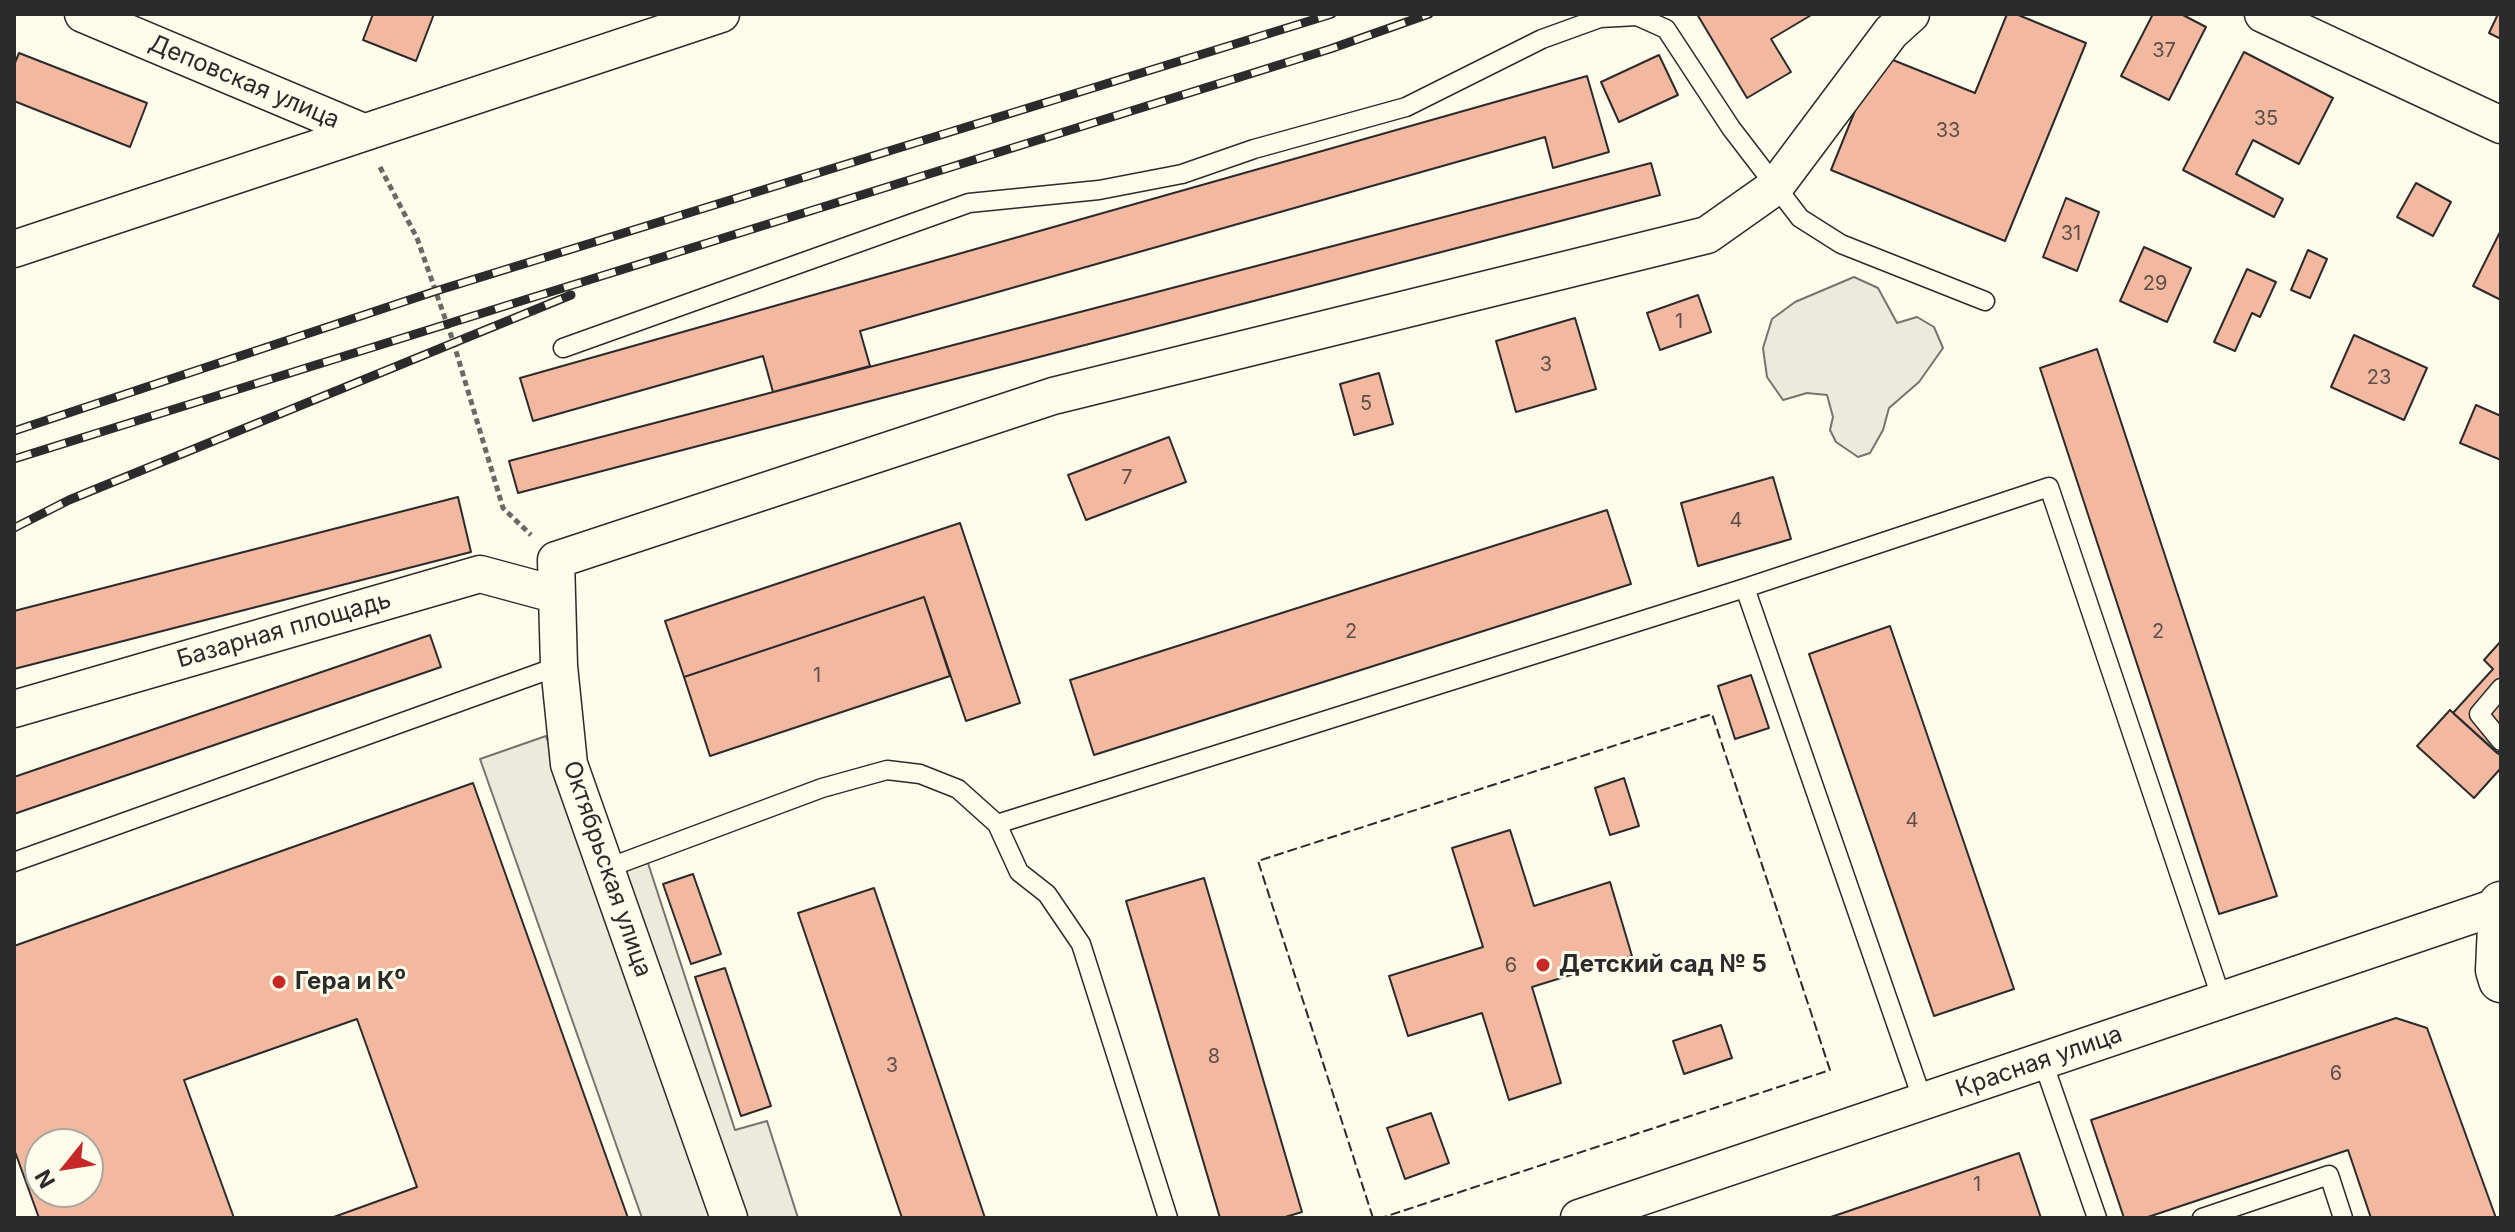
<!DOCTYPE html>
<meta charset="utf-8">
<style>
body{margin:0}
#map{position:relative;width:2515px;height:1232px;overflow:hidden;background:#fdfbea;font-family:Inter,sans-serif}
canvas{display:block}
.frame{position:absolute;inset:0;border:16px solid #2b2b2b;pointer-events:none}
.north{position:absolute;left:24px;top:1128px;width:80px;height:80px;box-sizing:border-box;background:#fdfbea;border:2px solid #a9a89e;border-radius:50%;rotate:240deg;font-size:22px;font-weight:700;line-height:32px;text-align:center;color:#2b2b2b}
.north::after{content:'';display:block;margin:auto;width:28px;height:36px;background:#c62828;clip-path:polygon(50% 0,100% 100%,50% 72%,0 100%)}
</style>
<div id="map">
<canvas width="2515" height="1232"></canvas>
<div class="frame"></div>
<div class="north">N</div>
</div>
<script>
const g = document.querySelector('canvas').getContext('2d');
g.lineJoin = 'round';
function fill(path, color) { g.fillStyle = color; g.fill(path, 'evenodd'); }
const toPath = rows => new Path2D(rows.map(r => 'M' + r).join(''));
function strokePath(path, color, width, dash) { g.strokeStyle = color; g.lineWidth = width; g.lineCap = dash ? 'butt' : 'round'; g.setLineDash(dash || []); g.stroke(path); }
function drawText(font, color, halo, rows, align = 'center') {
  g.font = font + ' Inter,sans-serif'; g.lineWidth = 6; g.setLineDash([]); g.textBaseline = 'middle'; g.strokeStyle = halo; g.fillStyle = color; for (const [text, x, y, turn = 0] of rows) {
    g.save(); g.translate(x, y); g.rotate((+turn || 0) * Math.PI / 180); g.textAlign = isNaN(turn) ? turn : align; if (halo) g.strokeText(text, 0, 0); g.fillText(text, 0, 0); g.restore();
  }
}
const green = toPath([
 [1854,277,1878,288,1897,323,1917,317,1934,327,1943,348,1919,382,1889,408,1883,430,1870,453,1858,457,1836,442,1830,430,1833,417,1827,395,1807,393,1783,400,1767,377,1763,348,1772,319,1795,302,1854,277]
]);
const parking = toPath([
 [546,736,716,1218,642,1218,480,759,546,736],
 [646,857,735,1130,767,1121,798,1218,734,1218,612,870,646,857]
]);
const building = toPath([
 [373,14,434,14,416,61,363,40,373,14],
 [1697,14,1813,14,1771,39,1791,72,1747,98,1697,14],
 [2007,14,2016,14,2086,43,2005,241,1831,170,1878,54,1975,93,2007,14],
 [2153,14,2181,14,2206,27,2169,100,2121,76,2153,14],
 [2498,14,2501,14,2501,39,2489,33,2498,14],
 [2244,52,2333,98,2299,164,2253,140,2236,174,2283,199,2274,217,2183,170,2244,52],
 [19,53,147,103,130,147,14,101,14,65,19,53],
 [1659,55,1678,95,1619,122,1601,82,1659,55],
 [1587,76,1609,152,1553,168,1545,137,860,331,870,366,773,392,763,356,533,421,520,378,1587,76],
 [1651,163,1660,195,518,493,509,461,1651,163],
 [2416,183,2451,202,2433,236,2397,217,2416,183],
 [2066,198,2099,212,2077,271,2043,257,2066,198],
 [2501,230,2501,300,2473,286,2501,230],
 [2144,247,2191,268,2167,322,2120,301,2144,247],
 [2308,250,2327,259,2310,298,2291,290,2308,250],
 [2247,269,2276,282,2260,317,2252,313,2235,351,2214,342,2247,269],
 [1698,295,1711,332,1660,350,1647,313,1698,295],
 [1575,318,1596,389,1516,412,1496,341,1575,318],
 [2354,335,2427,368,2404,420,2331,387,2354,335],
 [2097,349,2277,896,2219,914,2040,368,2097,349],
 [1379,373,1393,424,1354,435,1340,384,1379,373],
 [2476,405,2501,416,2501,460,2460,443,2476,405],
 [1169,437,1186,482,1086,520,1068,475,1169,437],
 [1773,477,1791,539,1698,566,1681,503,1773,477],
 [458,497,471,552,14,669,14,611,458,497],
 [1607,510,1631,584,1094,755,1070,680,1607,510],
 [960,523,1020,703,966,721,924,597,684,677,665,621,960,523],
 [924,597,950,676,710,756,684,677,924,597],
 [1890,626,2014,989,1934,1016,1809,654,1890,626],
 [430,635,441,667,14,814,14,777,430,635],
 [2501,641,2501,748,2497,753,2453,713,2493,669,2484,660,2501,641],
 [1751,675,1769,728,1735,739,1718,686,1751,675],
 [2450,710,2501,756,2501,768,2474,798,2417,746,2450,710],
 [1624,778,1639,826,1610,835,1595,788,1624,778],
 [473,783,628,1218,331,1218,417,1187,357,1019,184,1080,234,1218,39,1218,14,1149,14,946,473,783],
 [40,1144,88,1144,88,1192,40,1192,40,1144],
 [1510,830,1534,906,1610,882,1632,956,1532,987,1561,1083,1509,1100,1482,1013,1408,1036,1389,976,1483,947,1452,848,1510,830],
 [693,874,721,954,691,964,663,884,693,874],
 [1204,878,1302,1212,1282,1218,1220,1218,1126,901,1204,878],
 [874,888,985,1218,902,1218,798,913,874,888],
 [725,968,771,1106,741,1116,695,977,725,968],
 [2396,1018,2427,1028,2496,1218,2371,1218,2348,1150,2145,1218,2124,1218,2091,1120,2396,1018],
 [1721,1025,1732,1058,1684,1074,1673,1041,1721,1025],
 [1431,1113,1449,1163,1405,1179,1387,1128,1431,1113],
 [2019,1153,2041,1218,1828,1218,2019,1153]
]);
const path = toPath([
 [380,167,417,238,453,341,503,508,531,535]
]);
const service = toPath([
 [563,348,969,203,1099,190,1182,174,1254,149,1406,107,1542,39,1600,18,1637,16,1666,29,1731,128,1800,218,1841,244,1985,301],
 [1745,588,1923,1101],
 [2501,688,2479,714,2501,741],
 [997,824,1745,588,2049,487,2222,1000],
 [14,862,559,666],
 [605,869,822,788,887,770,920,774,958,789,997,824,1019,872,1047,894,1081,944,1168,1218],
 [2043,1062,2097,1218],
 [2202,1218,2329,1175,2343,1218]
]);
const minor = toPath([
 [83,14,361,131],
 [2263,14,2501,125],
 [14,249,721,14],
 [14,709,480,574,554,594],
 [729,1218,569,764,559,666,556,560,1053,396,1707,235,1775,187,1891,32,1911,14],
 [1579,1218,2499,906]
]);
const primary = toPath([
 [2501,904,2498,970,2501,980]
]);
const rail = toPath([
 [14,431,436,291,1332,14],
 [14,459,1330,49,1429,14],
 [14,528,69,500,571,295]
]);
const fence = toPath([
 [1373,1218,1258,861,1712,714,1830,1070,1381,1218]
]);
const markers = [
 [1543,965,8,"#c62828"],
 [279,982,8,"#c62828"]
];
const numberNames = [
 ["37",2164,51],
 ["35",2266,119],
 ["33",1948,131],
 ["31",2071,234],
 ["29",2155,284],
 ["1",1679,322],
 ["3",1546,365],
 ["23",2379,378],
 ["5",1366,404],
 ["7",1127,478],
 ["4",1736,521],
 ["2",1351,632],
 ["2",2158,632],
 ["1",817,676],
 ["4",1912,821],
 ["6",1511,966],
 ["8",1214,1057],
 ["3",892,1066],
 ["6",2336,1074],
 ["1",1977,1185]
];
const streetNames = [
 ["Деповская улица",244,82,23],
 ["Базарная площадь",284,630,-16],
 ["Октябрьская улица",607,869,71],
 ["Красная улица",2039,1062,-19]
];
const poiNames = [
 ["Детский сад № 5",1559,965],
 ["Гера и К⁰",295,982]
];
fill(green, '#ecebdb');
strokePath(green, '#74746e', 2);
fill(parking, '#eceadb');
strokePath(parking, '#74746e', 2);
fill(building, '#f2b8a0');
strokePath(building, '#2b2b2b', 2);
strokePath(service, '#2b2b2b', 21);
strokePath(minor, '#2b2b2b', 39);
strokePath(primary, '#2b2b2b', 47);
strokePath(path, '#6a6964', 5, [6, 4]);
strokePath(service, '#fdfbea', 18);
strokePath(minor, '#fdfbea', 36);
strokePath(primary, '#fdfbea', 44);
strokePath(rail, '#2b2b2b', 9);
strokePath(rail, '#fdfbea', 6, [18]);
strokePath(fence, '#2b2b2b', 2, [10, 4]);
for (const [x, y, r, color] of markers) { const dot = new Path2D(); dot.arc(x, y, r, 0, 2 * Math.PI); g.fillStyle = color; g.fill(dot); strokePath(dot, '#fdfbea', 3); }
drawText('20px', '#5d4e48', null, numberNames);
drawText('24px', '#2b2b2b', '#fdfbea', streetNames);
drawText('bold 24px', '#2b2b2b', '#fdfbea', poiNames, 'left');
</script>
